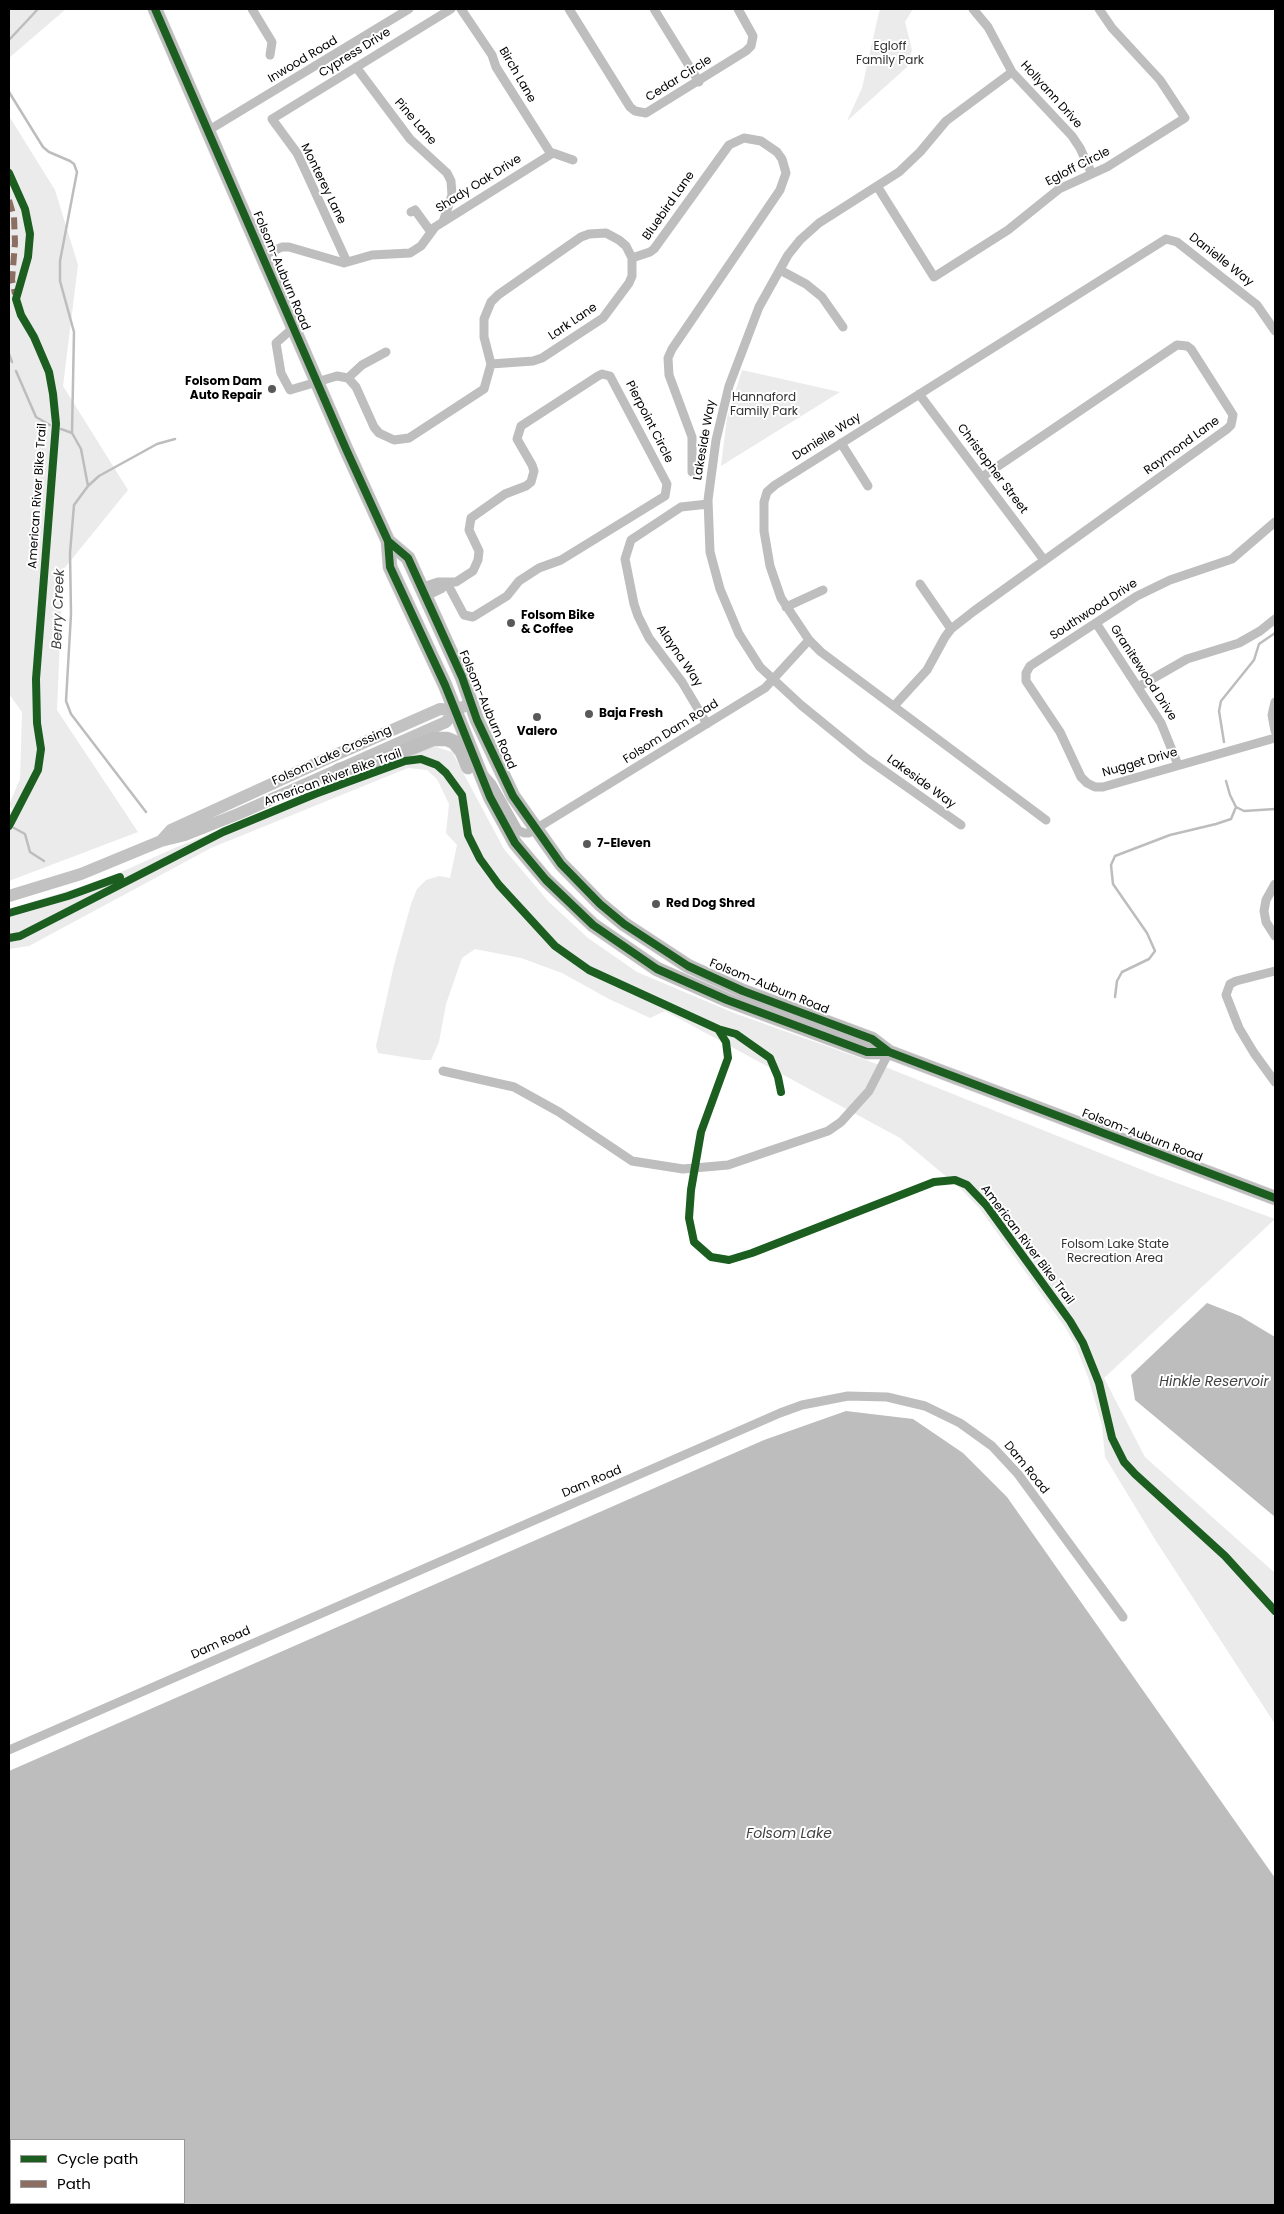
<!DOCTYPE html>
<style>
body{margin:0}
#map{position:relative;width:1284px;height:2214px;overflow:hidden;background:#fff;font-family:Poppins,sans-serif}
canvas{display:block}
.frame{position:absolute;inset:0;border:10px solid #000;pointer-events:none}
.legend{position:absolute;left:10px;top:2139px;width:175px;height:65px;box-sizing:border-box;background:#fff;border:1px solid #999;margin:0;padding:6px 9px;list-style:none;font-size:15px;color:#000}
.legend li{display:flex;align-items:center;gap:10px;height:25px}
.legend b{width:25px;border:1px solid #999}
</style>
<div id="map">
<canvas width="1284" height="2214"></canvas>
<div class="frame"></div>
<ul class="legend">
<li><b style="height:6px;background:#1b5e20"></b>Cycle path</li>
<li><b style="height:6px;background:#8d6e63"></b>Path</li>
</ul>
</div>
<script>
const g = document.querySelector('canvas').getContext('2d');
g.lineJoin = 'round';
function fill(path, color) { g.fillStyle = color; g.fill(path, 'evenodd'); }
const toPath = rows => new Path2D(rows.map(r => 'M' + r).join(''));
function strokePath(path, color, width, dash) { g.strokeStyle = color; g.lineWidth = width; g.lineCap = dash ? 'butt' : 'round'; g.setLineDash(dash || []); g.stroke(path); }
function drawText(font, color, halo, rows, align = 'center') {
  g.font = font + ' Poppins,sans-serif'; g.lineWidth = 4; g.setLineDash([]); g.textBaseline = 'middle'; g.strokeStyle = halo; g.fillStyle = color; for (const [text, x, y, turn = 0] of rows) {
    g.save(); g.translate(x, y); g.rotate((+turn || 0) * Math.PI / 180); g.textAlign = isNaN(turn) ? turn : align; if (halo) g.strokeText(text, 0, 0); g.fillText(text, 0, 0); g.restore();
  }
}
const green = toPath([
 [9,9,66,9,9,58],
 [881,9,913,9,905,22,912,50,907,67,847,121,862,88,879,12],
 [9,116,55,190,78,265,63,386,128,490,63,570,57,710,138,832,9,881,9,814,12,809,9,805,20,779,22,712,9,694],
 [742,370,840,392,721,466,727,418],
 [433,746,452,752,504,849,549,902,588,938,637,972,734,1013,888,1068,1155,1175,1275,1219,1104,1378,1145,1457,1275,1573,1275,1724,1156,1541,1105,1457,1102,1425,1088,1377,1075,1344,1065,1327,980,1209,960,1188,900,1138,665,1011,650,1018,609,999,562,973,521,958,475,949,462,958,446,1004,439,1042,431,1060,422,1060,378,1053,376,1046,394,965,411,904,417,889,426,880,439,876,450,878,457,845,446,833,449,804,437,779,427,770,408,768,211,848,29,946,9,949,9,909,77,888,119,873,177,847]
]);
const water = toPath([
 [1207,1303,1240,1316,1275,1337,1275,1517,1135,1400,1131,1375],
 [846,1411,913,1419,963,1453,1007,1497,1275,1878,1275,2205,9,2205,9,1771,764,1440],
 [11,2140,184,2140,184,2203,11,2203]
]);
const stream = toPath([
 [9,40,38,9],
 [9,92,43,147,49,152,70,161,74,164,77,172,60,261,60,281,74,332,72,433],
 [9,354,12,362],
 [16,371,36,417,50,425],
 [61,429,72,433,81,449,88,486],
 [1224,742,1219,711,1221,701,1254,660,1259,644,1275,633],
 [1236,807,1244,811,1275,809],
 [146,812,71,714,66,701,71,614,70,553,74,505,88,486,99,476,157,444,175,439],
 [14,828,25,834,30,852,44,861],
 [1115,997,1117,981,1122,972,1149,959,1155,951,1147,933,1113,884,1111,865,1115,856,1170,835,1216,824,1231,819,1236,807,1230,795,1226,781]
]);
const street = toPath([
 [252,9,272,42,270,55],
 [461,9,492,55,496,67,551,154],
 [569,9,630,107,635,111,646,113,746,51,751,46,753,36,738,9],
 [654,9,699,82],
 [973,9,988,27,1012,72,1072,136,1080,148,1092,174],
 [356,67,410,139,447,173,451,181,452,195,443,222],
 [209,130,409,9],
 [877,186,934,277,1008,230,1059,189,1107,167,1185,118,1160,80,1112,28,1099,9],
 [411,212,415,210,431,232],
 [262,256,282,247,289,247,344,263,372,255,410,253,421,246,435,227,553,153,573,160],
 [632,258,650,252,654,249,729,145,744,138,761,141,777,152,782,159,786,173,780,190,672,349,668,358,669,375,692,437,692,472],
 [347,262,305,170,297,153,272,119,451,9],
 [780,270,806,284,822,297,843,327],
 [293,328,276,343,281,373,290,390,337,376,348,378,356,387,374,427,379,433,394,440,409,438,484,389,491,364,484,337,484,319,491,302,498,295,581,237,589,234,606,233,619,240,626,246,632,258,632,276,629,283,603,318,542,358,533,361,491,364],
 [348,378,362,365,386,352],
 [919,394,1044,560],
 [841,443,868,486],
 [1275,522,1232,559,1170,580,1137,596,1030,666,1026,673,1026,681,1060,732,1081,777,1087,783,1095,787,1103,787,1275,738],
 [920,584,951,629],
 [420,588,438,582,456,582,473,571,478,560,479,551,469,530,471,518,505,494,526,486,531,482,534,471,532,465,517,439,521,426,598,376,602,374,610,376,667,484,665,496,561,560,539,568,519,581,507,596,473,617,464,615,447,583],
 [424,597,441,589,447,583],
 [786,607,823,590],
 [1096,623,1161,723,1178,765],
 [1138,687,1187,659,1239,643,1260,631,1275,619],
 [1275,702,1272,715,1275,731],
 [894,706,927,670,945,637,951,629,974,611,1227,429,1231,425,1233,415,1191,349,1187,346,1177,345,982,477],
 [707,724,682,682,649,638,638,616,634,604,625,559,631,540,681,507,708,504],
 [485,776,492,784,518,830,524,833,529,833,765,688,809,640],
 [1046,820,821,652,809,640,781,598,770,566,764,531,764,502,767,492,775,485,1166,239,1177,242,1257,305,1275,331],
 [961,825,866,758,801,705,760,667,739,634,720,589,710,552,708,500,716,440,729,386,759,307,788,255,800,240,819,223,899,172,920,152,946,121,1012,72],
 [1275,884,1266,900,1264,911,1266,922,1275,936],
 [1275,971,1236,981,1230,984,1226,995,1239,1028,1254,1053,1275,1082],
 [443,1071,514,1087,559,1112,632,1161,683,1169,728,1165,828,1131,841,1122,869,1091,889,1052],
 [9,1750,780,1413,802,1405,848,1396,887,1397,925,1406,960,1423,992,1446,1018,1474,1123,1617]
]);
const secondary = toPath([
 [161,841,171,830,324,760,440,709,455,710,470,704],
 [9,896,81,874,161,841,185,835,238,814,446,722,455,710]
]);
const primary = toPath([
 [155,9,346,449,388,541,390,567,445,685,490,797,515,843,546,880,593,925,657,969,727,1000,867,1052,889,1052],
 [388,541,408,558,462,677,477,720,513,796,561,864,600,904,624,924,688,966,743,991,872,1039,889,1052,1275,1198],
 [339,770,377,762,433,739,447,739,454,742,462,752,468,767]
]);
const quiet = toPath([
 [9,200,14,217,15,243,12,280,15,294]
]);
const cycleway = toPath([
 [155,9,346,449,388,541,390,567,445,685,490,797,515,843,546,880,593,925,657,969,727,1000,867,1052,889,1052],
 [9,173,25,209,30,234,28,257,16,299,21,315,34,337,49,372,53,394,56,424,36,679,37,723,41,749,38,770,9,826],
 [388,541,408,558,462,677,477,720,513,796,561,864,600,904,624,924,688,966,743,991,872,1039,889,1052,1275,1198],
 [9,913,68,896,120,877],
 [9,938,20,936,223,832,315,794,405,761,421,759,437,765,446,773,462,795,468,835,480,859,499,885,555,946,589,970,718,1029,726,1042,728,1058,701,1132,691,1190,689,1218,694,1242,711,1257,729,1260,752,1253,934,1182,955,1180,967,1185,986,1205,1070,1321,1083,1343,1099,1383,1112,1438,1124,1462,1135,1474,1225,1556,1275,1611],
 [718,1029,736,1034,770,1058,778,1077,781,1092]
]);
const markers = [
 [272,389,5,"#595959"],
 [511,623,5,"#595959"],
 [589,714,5,"#595959"],
 [537,717,5,"#595959"],
 [587,844,5,"#595959"],
 [656,904,5,"#595959"]
];
const parkNames = [
 ["Egloff",890,47],
 ["Family Park",890,61],
 ["Hannaford",764,398],
 ["Family Park",764,412],
 ["Folsom Lake State",1115,1245],
 ["Recreation Area",1115,1259]
];
const streetNames = [
 ["Cypress Drive",355,53,-32],
 ["Inwood Road",303,60,-31],
 ["Birch Lane",517,75,60],
 ["Cedar Circle",679,79,-32],
 ["Hollyann Drive",1051,95,48],
 ["Pine Lane",415,122,49],
 ["Egloff Circle",1078,167,-27],
 ["Monterey Lane",323,184,64],
 ["Shady Oak Drive",479,184,-32],
 ["Bluebird Lane",669,206,-55],
 ["Danielle Way",1221,260,38],
 ["Folsom-Auburn Road",281,271,67],
 ["Lark Lane",573,322,-34],
 ["Pierpoint Circle",649,422,63],
 ["Danielle Way",827,437,-32],
 ["Lakeside Way",705,440,-80],
 ["Raymond Lane",1182,446,-36],
 ["Christopher Street",992,469,53],
 ["American River Bike Trail",38,496,-86],
 ["Southwood Drive",1094,610,-33],
 ["Alayna Way",679,656,56],
 ["Granitewood Drive",1143,673,57],
 ["Folsom-Auburn Road",487,710,67],
 ["Folsom Dam Road",671,732,-32],
 ["Folsom Lake Crossing",332,756,-24],
 ["Nugget Drive",1140,763,-16],
 ["American River Bike Trail",333,778,-20],
 ["Lakeside Way",921,782,36],
 ["Folsom-Auburn Road",769,987,22],
 ["Folsom-Auburn Road",1142,1136,21],
 ["American River Bike Trail",1027,1245,53],
 ["Dam Road",1026,1468,51],
 ["Dam Road",592,1482,-23],
 ["Dam Road",221,1643,-24]
];
const poiNames = [
 ["Folsom Dam",262,382,"right"],
 ["Auto Repair",262,396,"right"],
 ["Folsom Bike",521,616],
 ["& Coffee",521,630],
 ["Baja Fresh",599,714],
 ["Valero",537,732,"center"],
 ["7-Eleven",597,844],
 ["Red Dog Shred",666,904]
];
const waterNames = [
 ["Berry Creek",59,609,-88],
 ["Hinkle Reservoir",1214,1382],
 ["Folsom Lake",789,1834]
];
fill(green, '#ebebeb');
fill(water, '#bdbdbd');
strokePath(stream, '#bdbdbd', 2.5);
strokePath(primary, '#dbdbdb', 15);
strokePath(street, '#bebebe', 9);
strokePath(secondary, '#c2c2c2', 12);
strokePath(primary, '#bebebe', 14);
strokePath(quiet, '#8d6e63', 6, [12, 6]);
strokePath(cycleway, '#1b5e20', 8);
for (const [x, y, r, color] of markers) { const dot = new Path2D(); dot.arc(x, y, r, 0, 2 * Math.PI); g.fillStyle = color; g.fill(dot); strokePath(dot, '#fff', 2); }
drawText('12px', '#313131', '#fff', parkNames);
drawText('12px', '#000', '#fff', streetNames);
drawText('bold 12px', '#000', '#fff', poiNames, 'left');
drawText('italic 14px', '#424242', '#fff', waterNames);
</script>
